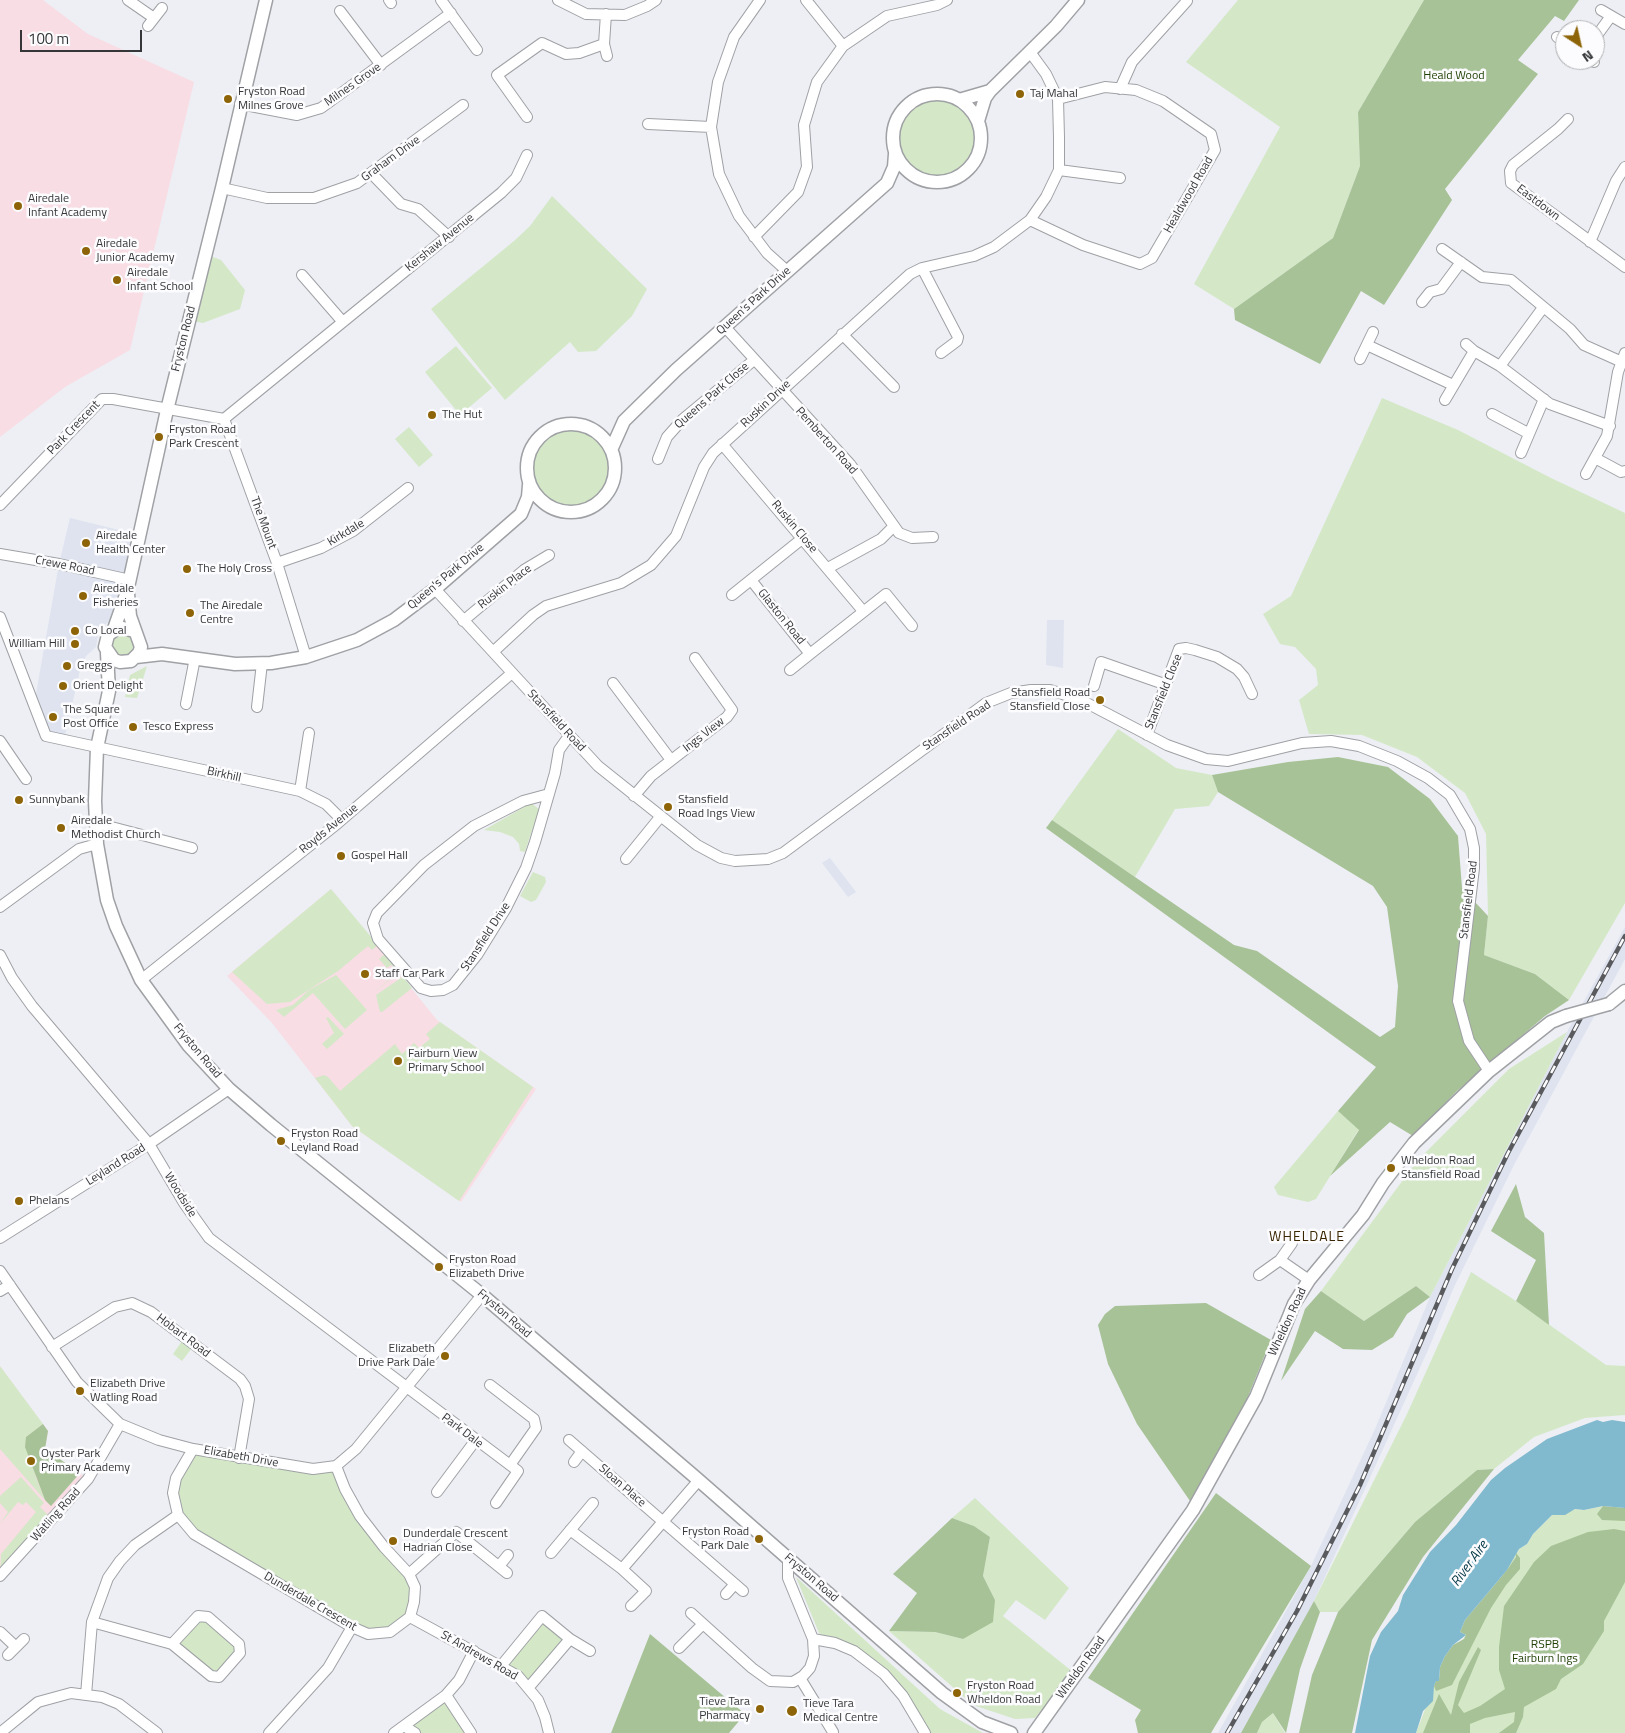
<!DOCTYPE html>
<style>
body{margin:0}
#map{position:relative;width:1625px;height:1733px;overflow:hidden;background:#edeff4;font-family:"Titillium Web",sans-serif}
canvas{display:block}
.north{position:absolute;left:1555px;top:20px;width:50px;height:50px;box-sizing:border-box;background:#fcfcfe;border:1px solid #acadaf;border-radius:50%;rotate:145deg;font-size:14px;font-weight:700;line-height:20px;text-align:center;color:#353638}
.north::after{content:'';display:block;margin:auto;width:18px;height:22px;background:#8d6408;clip-path:polygon(50% 0,100% 100%,50% 72%,0 100%)}
.scale{position:absolute;left:20px;top:30px;width:122px;height:22px;box-sizing:border-box;border:2px solid #353638;border-top:0;padding-left:6px;font-size:15px;line-height:18px;white-space:nowrap;color:#353638;-webkit-text-stroke:4px #fcfcfe;paint-order:stroke}
</style>
<div id="map">
<canvas width="1625" height="1733"></canvas>
<div class="north">N</div>
<div class="scale">100 m</div>
</div>
<script>
const g = document.querySelector('canvas').getContext('2d');
g.lineJoin = 'round';
function fill(path, color) { g.fillStyle = color; g.fill(path, 'evenodd'); }
const toPath = rows => new Path2D(rows.map(r => 'M' + r).join(''));
function strokePath(path, color, width, dash) { g.strokeStyle = color; g.lineWidth = width; g.lineCap = dash ? 'butt' : 'round'; g.setLineDash(dash || []); g.stroke(path); }
function drawText(font, color, halo, rows, align = 'center') {
  g.font = font + ' "Titillium Web",sans-serif'; g.lineWidth = 5; g.setLineDash([]); g.textBaseline = 'middle'; g.strokeStyle = halo; g.fillStyle = color; for (const [text, x, y, turn = 0] of rows) {
    g.save(); g.translate(x, y); g.rotate((+turn || 0) * Math.PI / 180); g.textAlign = isNaN(turn) ? turn : align; if (halo) g.strokeText(text, 0, 0); g.fillText(text, 0, 0); g.restore();
  }
}
const built = toPath([
 [70,518,139,535,118,615,99,629,96,647,86,656,80,670,64,740,46,736,34,705,59,564],
 [1047,620,1064,620,1063,668,1046,665],
 [830,858,856,892,848,897,822,863],
 [1625,927,1625,959,1515,1163,1454,1287,1428,1350,1314,1601,1241,1733,1218,1733,1311,1566,1375,1429,1430,1297,1567,1032]
]);
const education = toPath([
 [0,0,43,0,88,34,194,82,130,350,65,387,0,437],
 [331,889,437,1020,536,1089,461,1202,352,1126,272,1023,227,976],
 [0,1366,48,1431,45,1449,88,1479,0,1576]
]);
const green = toPath([
 [1238,0,1424,0,1358,112,1360,166,1333,238,1234,309,1194,284,1280,127,1186,62],
 '897 138a40 40 0 1 1 80 0a40 40 0 1 1-80 0Z',
 [552,196,647,289,632,316,596,351,578,352,570,342,505,400,431,309,514,241,530,226],
 [210,256,221,260,245,290,240,309,203,323,193,321],
 [456,346,492,388,460,415,425,372],
 [1382,398,1458,430,1551,478,1625,513,1625,903,1569,1000,1535,974,1484,955,1488,916,1486,834,1465,793,1417,757,1362,735,1309,734,1299,700,1318,685,1316,669,1295,647,1280,644,1263,614,1291,596],
 [409,427,433,455,419,467,395,439],
 '531 469a40 40 0 1 1 80 0a40 40 0 1 1-80 0Z',
 '112 644a11 11 0 1 1 22 0a11 11 0 1 1-22 0Z',
 [147,666,137,698,125,697,130,675],
 [1118,729,1176,768,1212,775,1218,792,1209,806,1175,809,1135,877,1052,820],
 [531,803,539,809,525,852,520,851,519,844,513,837,500,832,484,830],
 [533,872,545,877,546,882,536,900,531,902,520,896],
 [331,889,378,945,372,950,368,946,338,971,290,1002,267,1004,232,972],
 [385,954,399,972,372,994,393,976,389,971,393,967,391,965,387,968,379,959],
 [401,974,412,988,382,1012,380,1012,376,995,401,978],
 [336,975,367,1010,345,1029,313,993,284,1017,276,1010,293,1005,309,990],
 [328,1017,344,1034,327,1049,322,1044,334,1033,326,1018],
 [440,1022,533,1087,459,1201,352,1126,315,1078,324,1075,328,1077,340,1091,395,1044,402,1054,414,1043,419,1048,430,1039,426,1034],
 [1567,1032,1430,1297,1416,1286,1364,1321,1321,1291,1417,1161,1509,1069],
 [1338,1111,1359,1129,1316,1199,1308,1202,1278,1195,1274,1187],
 [1471,1272,1516,1301,1606,1365,1625,1366,1625,1415,1585,1418,1534,1437,1494,1469,1477,1470,1415,1522,1338,1612,1320,1612,1314,1601,1407,1414],
 [182,1341,192,1348,182,1361,173,1354],
 [0,1366,43,1424,26,1437,36,1478,45,1500,0,1449],
 [193,1449,313,1469,336,1466,345,1489,409,1574,414,1602,400,1626,368,1634,194,1534,178,1515,176,1478],
 [21,1477,44,1503,40,1507,52,1519,0,1576,1,1554,36,1512,26,1502,23,1505,18,1502,0,1524,8,1512,0,1503,0,1496],
 [975,1498,1069,1588,1045,1620,1016,1600,1003,1616,1073,1672,1035,1718,1015,1719,973,1705,889,1631,935,1632,963,1639,995,1600,983,1576,990,1537,974,1526,952,1518],
 [1603,1506,1625,1508,1625,1733,1416,1733,1434,1686,1519,1549,1527,1544,1533,1534,1552,1515,1575,1509,1584,1510],
 [796,1577,940,1709,983,1733,925,1733,884,1674,819,1633],
 [198,1616,239,1644,240,1653,219,1677,172,1644],
 [542,1616,570,1639,529,1687,501,1666],
 [446,1695,471,1733,415,1733,404,1726],
 [1273,1713,1285,1733,1257,1733,1262,1722]
]);
const forest = toPath([
 [1424,0,1579,0,1564,21,1555,16,1518,60,1538,74,1445,189,1452,200,1384,305,1361,291,1320,364,1235,320,1234,309,1333,238,1360,166,1358,112],
 [1338,757,1388,767,1430,799,1458,836,1462,888,1488,916,1484,955,1535,974,1569,1000,1545,1016,1457,1091,1413,1136,1390,1122,1330,1176,1359,1130,1338,1111,1376,1067,1046,828,1052,820,1234,945,1257,951,1380,1037,1395,1027,1398,986,1387,907,1373,886,1218,792,1212,775,1288,762],
 [1516,1184,1525,1217,1544,1233,1549,1325,1516,1301,1536,1260,1491,1231],
 [1416,1286,1430,1297,1407,1314,1393,1337,1372,1350,1343,1349,1315,1331,1281,1381,1305,1309,1321,1291,1364,1321],
 [1206,1303,1271,1340,1247,1399,1190,1501,1137,1424,1108,1364,1098,1325,1105,1314,1115,1306],
 [43,1424,48,1431,45,1449,80,1473,51,1506,45,1500,25,1447,26,1437],
 [1494,1469,1423,1557,1372,1640,1352,1733,1299,1733,1312,1675,1338,1612,1415,1522,1477,1470],
 [1216,1493,1311,1566,1211,1733,1138,1733,1135,1720,1141,1710,1088,1678],
 [1603,1506,1625,1508,1625,1521,1602,1520,1597,1514],
 [952,1518,974,1526,990,1537,983,1576,995,1600,993,1622,963,1639,935,1632,889,1631,917,1593,893,1574],
 [1614,1529,1625,1531,1625,1582,1604,1621,1604,1631,1583,1664,1561,1679,1556,1689,1524,1707,1523,1717,1516,1733,1499,1733,1514,1722,1515,1712,1485,1718,1470,1724,1470,1733,1423,1733,1439,1694,1451,1715,1459,1682,1478,1647,1481,1650,1458,1705,1464,1713,1480,1706,1505,1689,1499,1670,1499,1647,1504,1606,1534,1562,1551,1546,1588,1532],
 [1516,1553,1520,1558,1520,1569,1506,1585,1491,1608,1452,1685,1436,1691,1434,1686,1436,1680,1439,1681,1440,1667,1445,1656,1453,1645,1464,1639,1466,1635,1460,1632,1465,1620,1507,1570,1516,1557],
 [1314,1601,1320,1612,1300,1669,1286,1733,1273,1713,1262,1722,1257,1733,1241,1733],
 [650,1634,745,1714,729,1733,611,1733]
]);
const water = toPath([
 [1597,1420,1603,1422,1612,1420,1625,1422,1625,1508,1603,1506,1584,1510,1575,1509,1565,1515,1552,1515,1533,1534,1527,1544,1519,1549,1507,1570,1465,1620,1460,1632,1466,1635,1453,1645,1445,1656,1440,1667,1439,1681,1436,1681,1434,1686,1433,1701,1423,1711,1416,1733,1355,1733,1370,1656,1381,1632,1398,1611,1403,1595,1430,1552,1456,1525,1491,1480,1505,1468,1547,1439]
]);
const minor = toPath([
 [128,0,154,18],
 [389,0,391,3],
 [441,0,477,50],
 [558,0,586,14,625,15,647,6,656,0],
 [760,0,734,37,718,82,711,127,719,174,739,216,767,253,787,271],
 [806,0,843,46],
 [1601,10,1625,24],
 [340,11,381,65],
 [606,14,604,44,607,56],
 [148,26,162,8],
 [1557,37,1565,42],
 [1595,38,1611,16],
 [1592,60,1594,62],
 [1120,89,1132,62,1187,1],
 [240,104,297,115,321,108,451,13],
 [527,117,497,75,542,43,566,54,579,53,604,44],
 [1568,119,1558,129,1513,165,1510,171,1511,183,1625,267],
 [648,124,711,127],
 [1059,170,1120,178],
 [371,173,401,204,418,209,449,237],
 [222,188,267,198,314,198,357,183,463,105],
 [1030,220,1083,245,1140,264,1152,258,1215,150,1211,134,1163,101,1136,90,1105,87,1058,99],
 [754,237,798,192,807,167,804,125,817,82,843,46,887,16,937,5,947,0],
 [1590,242,1616,181,1625,167],
 [1442,249,1482,277,1511,280,1570,329,1584,345,1622,362],
 [922,268,958,337,957,341,941,353],
 [302,275,342,321],
 [1422,302,1430,292,1441,289,1461,262],
 [725,327,850,464,899,533,912,538,933,537],
 [842,334,894,387],
 [1466,344,1474,351],
 [1367,345,1453,385],
 [1360,359,1373,332],
 [1500,366,1542,309],
 [1445,400,1474,351,1500,366,1550,404,1610,426],
 [1492,414,1528,433],
 [224,419,277,563,306,657],
 [722,444,863,611],
 [1521,453,1544,399],
 [1595,458,1621,472,1625,471],
 [658,459,667,437,683,419,754,360],
 [1586,474,1607,436,1618,372,1625,353],
 [0,505,102,399,113,399,224,419,501,193,516,178,527,155],
 [0,554,59,564,130,580],
 [277,563,321,548,353,531,408,488],
 [828,568,881,539,894,526],
 [751,580,810,654,886,594,912,626],
 [435,589,598,766,697,845,721,858,735,861,768,859,783,853,986,703,1011,693,1031,690,1050,690,1081,700,1167,745,1206,759,1228,761,1302,743,1331,741,1359,746,1397,761,1428,778,1450,795,1470,829,1474,848,1474,868,1458,1001,1469,1041,1489,1071],
 [732,595,803,538],
 [0,617,46,736,300,791,326,804,341,819],
 [463,621,524,570,549,555],
 [493,652,533,615,546,606,621,583,651,565,676,536,704,467,713,453,910,274,922,268,974,256,994,247,1030,220,1046,197,1059,170,1059,137,1058,99,1046,74,1030,52],
 [790,670,810,654],
 [613,683,671,760],
 [1094,686,1101,662,1164,684],
 [186,704,195,658],
 [257,707,262,663],
 [1147,735,1179,649,1186,648,1195,650,1217,657,1237,669,1244,677,1252,694],
 [0,741,26,779],
 [300,791,309,733],
 [549,794,523,801,474,826,424,865,377,913,373,923,378,939,421,988,431,991,443,990,453,985,477,955,506,908,526,868,535,842,555,773,559,750,569,736],
 [634,796,651,776,727,717,732,710,695,658],
 [96,823,192,848],
 [626,859,661,816],
 [0,907,79,849,97,844],
 [0,955,12,978,32,1006,149,1144,184,1203,209,1238,518,1471,496,1503],
 [141,980,338,823,512,673],
 [0,1238,149,1144,229,1089],
 [1280,1260,1309,1280],
 [0,1271,77,1382,120,1424,159,1440,193,1449,313,1469,336,1466,356,1449,482,1295],
 [1259,1275,1280,1260,1292,1243],
 [0,1291,10,1285],
 [52,1347,115,1307,132,1303,151,1312,240,1379,245,1386,249,1399,239,1458],
 [490,1385,534,1419,536,1428,510,1465],
 [569,1440,743,1591],
 [193,1449,176,1478,173,1493,178,1515,194,1534,352,1627,368,1634,390,1632,410,1617,414,1602,415,1587,409,1574,384,1547,360,1516,345,1489,336,1466],
 [574,1462,582,1451],
 [437,1492,475,1441],
 [570,1530,622,1569,646,1591,631,1606],
 [551,1553,593,1503],
 [499,1566,508,1555],
 [622,1569,699,1480],
 [409,1574,456,1532,507,1573],
 [0,1576,88,1479,120,1424],
 [726,1594,735,1584],
 [691,1613,752,1668,770,1681,793,1682,803,1676,810,1668,814,1656,813,1639,788,1578,788,1558],
 [410,1617,518,1676,538,1700,545,1717,549,1733],
 [92,1622,172,1644,211,1676,219,1677,240,1653,239,1644,208,1617,198,1616,172,1644],
 [0,1632,16,1647],
 [570,1639,590,1651],
 [813,1639,835,1643,854,1651,884,1674,903,1696,925,1733],
 [679,1648,703,1624],
 [8,1655,24,1639],
 [501,1666,542,1616,570,1639,529,1687],
 [800,1678,833,1732],
 [86,1695,92,1622,108,1578,120,1561,135,1545,178,1515],
 [446,1695,471,1733],
 [404,1726,415,1733],
 [0,1733,38,1702,71,1693,102,1697,119,1704,157,1733],
 [269,1733,328,1668,352,1627],
 [394,1733,446,1695,459,1680,474,1651]
]);
const tertiary = toPath([
 '893 138a44 44 0 1 1 88 0a44 44 0 1 1-88 0Z',
 [959,100,990,91],
 [978,121,985,98,990,91,1056,26,1078,0],
 '527 468a44 44 0 1 1 88 0a44 44 0 1 1-88 0Z',
 [611,450,624,421,676,370,887,183,894,167,895,154],
 [128,594,130,616,141,647,139,653,131,661,120,662,114,660,105,647,108,635,119,627,134,631],
 [114,629,127,592,167,410,222,188,266,0],
 [107,653,109,691,97,748,95,801,97,844,107,900,116,926,141,980,189,1046,229,1089,271,1125,482,1295,695,1477,942,1693,982,1722,1011,1733],
 [136,657,162,654,235,664,271,663,306,657,357,640,394,620,435,589,521,514,528,497,529,485],
 [1609,1004,1625,991],
 [1034,1733,1193,1510,1256,1397,1294,1304,1309,1280,1363,1215,1383,1183,1414,1143,1489,1071,1551,1022,1566,1016]
]);
const rail = toPath([
 [1227,1733,1297,1611,1360,1485,1452,1269,1508,1153,1625,936]
]);
const tertiaryBridge = toPath([
 [1566,1016,1609,1004]
]);
const markers = [
 [1020,94,5,"#8d6408"],
 [228,99,5,"#8d6408"],
 [18,206,5,"#8d6408"],
 [86,251,5,"#8d6408"],
 [117,280,5,"#8d6408"],
 [432,415,5,"#8d6408"],
 [159,437,5,"#8d6408"],
 [86,543,5,"#8d6408"],
 [187,569,5,"#8d6408"],
 [83,596,5,"#8d6408"],
 [190,613,5,"#8d6408"],
 [75,631,5,"#8d6408"],
 [75,644,5,"#8d6408"],
 [67,666,5,"#8d6408"],
 [63,686,5,"#8d6408"],
 [1100,700,5,"#8d6408"],
 [53,717,5,"#8d6408"],
 [133,727,5,"#8d6408"],
 [19,800,5,"#8d6408"],
 [668,807,5,"#8d6408"],
 [61,828,5,"#8d6408"],
 [341,856,5,"#8d6408"],
 [365,974,5,"#8d6408"],
 [398,1061,5,"#8d6408"],
 [281,1141,5,"#8d6408"],
 [1391,1168,5,"#8d6408"],
 [19,1201,5,"#8d6408"],
 [439,1267,5,"#8d6408"],
 [445,1356,5,"#8d6408"],
 [80,1391,5,"#8d6408"],
 [31,1461,5,"#8d6408"],
 [759,1539,5,"#8d6408"],
 [393,1541,5,"#8d6408"],
 [957,1693,5,"#8d6408"],
 [760,1709,5,"#8d6408"],
 [792,1711,6,"#8d6408"]
];
const parkNames = [
 ["Heald Wood",1454,76],
 ["RSPB",1545,1645],
 ["Fairburn Ings",1545,1659]
];
const streetNames = [
 ["Milnes Grove",353,85,-35],
 ["Graham Drive",391,159,-36],
 ["Healdwood Road",1189,195,-60],
 ["Eastdown",1538,203,37],
 ["Kershaw Avenue",440,243,-39],
 ["Queen's Park Drive",754,301,-42],
 ["Fryston Road",184,339,-76],
 ["Queens Park Close",712,396,-41],
 ["Ruskin Drive",766,404,-43],
 ["Park Crescent",74,428,-46],
 ["Pemberton Road",826,441,48],
 ["The Mount",263,523,70],
 ["Ruskin Close",794,527,50],
 ["Kirkdale",346,533,-31],
 ["Crewe Road",65,566,11],
 ["Queen's Park Drive",446,577,-40],
 ["Ruskin Place",505,587,-38],
 ["Glaston Road",781,617,51],
 ["Stansfield Close",1164,692,-68],
 ["Stansfield Road",556,721,47],
 ["Stansfield Road",957,726,-34],
 ["Ings View",704,735,-38],
 ["Birkhill",224,775,12],
 ["Royds Avenue",329,829,-39],
 ["Stansfield Road",1469,900,-83],
 ["Stansfield Drive",486,937,-57],
 ["Fryston Road",197,1051,50],
 ["Leyland Road",116,1165,-32],
 ["Woodside",180,1195,58],
 ["Fryston Road",504,1314,41],
 ["Wheldon Road",1288,1322,-65],
 ["Hobart Road",183,1336,37],
 ["Park Dale",462,1431,37],
 ["Elizabeth Drive",241,1457,10],
 ["Sloan Place",622,1486,41],
 ["Watling Road",56,1515,-48],
 ["Fryston Road",811,1578,41],
 ["Dunderdale Crescent",310,1602,30],
 ["St Andrews Road",479,1656,30],
 ["Wheldon Road",1081,1668,-54]
];
const poiNames = [
 ["Fryston Road",238,92],
 ["Milnes Grove",238,106],
 ["Taj Mahal",1030,94],
 ["Airedale",28,199],
 ["Infant Academy",28,213],
 ["Airedale",96,244],
 ["Junior Academy",96,258],
 ["Airedale",127,273],
 ["Infant School",127,287],
 ["The Hut",442,415],
 ["Fryston Road",169,430],
 ["Park Crescent",169,444],
 ["Airedale",96,536],
 ["Health Center",96,550],
 ["The Holy Cross",197,569],
 ["Airedale",93,589],
 ["Fisheries",93,603],
 ["The Airedale",200,606],
 ["Centre",200,620],
 ["Co Local",85,631],
 ["William Hill",65,644,"right"],
 ["Greggs",77,666],
 ["Orient Delight",73,686],
 ["Stansfield Road",1090,693,"right"],
 ["Stansfield Close",1090,707,"right"],
 ["The Square",63,710],
 ["Post Office",63,724],
 ["Tesco Express",143,727],
 ["Sunnybank",29,800],
 ["Stansfield",678,800],
 ["Road Ings View",678,814],
 ["Airedale",71,821],
 ["Methodist Church",71,835],
 ["Gospel Hall",351,856],
 ["Staff Car Park",375,974],
 ["Fairburn View",408,1054],
 ["Primary School",408,1068],
 ["Fryston Road",291,1134],
 ["Leyland Road",291,1148],
 ["Wheldon Road",1401,1161],
 ["Stansfield Road",1401,1175],
 ["Phelans",29,1201],
 ["Fryston Road",449,1260],
 ["Elizabeth Drive",449,1274],
 ["Elizabeth",435,1349,"right"],
 ["Drive Park Dale",435,1363,"right"],
 ["Elizabeth Drive",90,1384],
 ["Watling Road",90,1398],
 ["Oyster Park",41,1454],
 ["Primary Academy",41,1468],
 ["Fryston Road",749,1532,"right"],
 ["Park Dale",749,1546,"right"],
 ["Dunderdale Crescent",403,1534],
 ["Hadrian Close",403,1548],
 ["Fryston Road",967,1686],
 ["Wheldon Road",967,1700],
 ["Tieve Tara",750,1702,"right"],
 ["Pharmacy",750,1716,"right"],
 ["Tieve Tara",803,1704],
 ["Medical Centre",803,1718]
];
const neighbourhoodNames = [
 ["WHELDALE",1307,1238]
];
const waterNames = [
 ["River Aire",1470,1564,-54]
];
fill(built, '#dee3ef');
fill(education, '#f8dde4');
fill(green, '#d4e8c7');
fill(forest, '#a8c297');
fill(water, '#81bace');
strokePath(minor, '#9fa1a5', 12);
strokePath(tertiary, '#9fa1a5', 15);
strokePath(minor, '#fff', 10);
strokePath(tertiary, '#fff', 12);
strokePath(rail, '#595a5d', 4.5);
strokePath(rail, '#fcfcfe', 2.5, [8]);
strokePath(tertiaryBridge, '#9fa1a5', 15, []);
strokePath(tertiaryBridge, '#fff', 12);
for (const [x, y, r, color] of markers) { const dot = new Path2D(); dot.arc(x, y, r, 0, 2 * Math.PI); g.fillStyle = color; g.fill(dot); strokePath(dot, '#fcfcfe', 2); }
drawText('12px', '#1f3f00', '#fcfcfe', parkNames);
drawText('12px', '#353638', '#fcfcfe', streetNames);
drawText('12px', '#353638', '#fcfcfe', poiNames, 'left');
g.letterSpacing = '1px';
drawText('14px', '#392500', '#fcfcfe', neighbourhoodNames);
g.letterSpacing = '0px';
drawText('italic 14px', '#003544', '#fcfcfe', waterNames);
</script>
